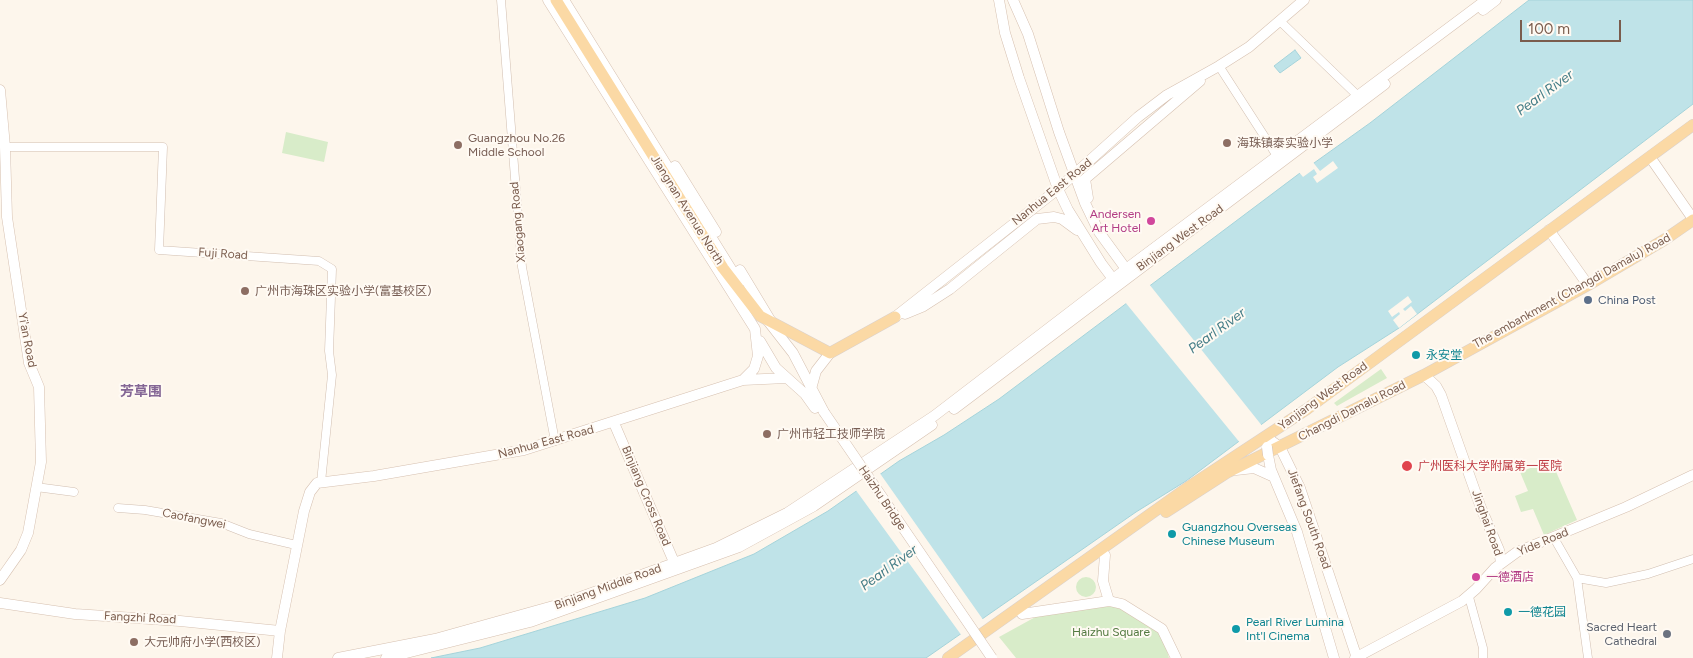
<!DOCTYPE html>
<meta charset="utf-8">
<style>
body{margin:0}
#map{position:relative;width:1693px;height:658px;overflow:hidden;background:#fdf6ec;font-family:Figtree,sans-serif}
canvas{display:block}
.scale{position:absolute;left:1520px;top:20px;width:101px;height:22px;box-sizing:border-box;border:2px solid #7a5c4d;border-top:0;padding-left:6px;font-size:15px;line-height:18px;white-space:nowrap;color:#7a5c4d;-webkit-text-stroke:4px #fffaf3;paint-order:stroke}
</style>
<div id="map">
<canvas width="1693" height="658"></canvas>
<div class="scale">100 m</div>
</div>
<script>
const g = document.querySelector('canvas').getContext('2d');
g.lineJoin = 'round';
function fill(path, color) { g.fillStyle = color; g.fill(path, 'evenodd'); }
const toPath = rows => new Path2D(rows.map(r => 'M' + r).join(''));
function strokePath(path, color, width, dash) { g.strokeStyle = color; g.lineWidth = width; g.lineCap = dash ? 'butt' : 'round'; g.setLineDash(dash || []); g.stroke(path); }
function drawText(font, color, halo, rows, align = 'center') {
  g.font = font + ' Figtree,"Noto Sans SC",sans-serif'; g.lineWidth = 4; g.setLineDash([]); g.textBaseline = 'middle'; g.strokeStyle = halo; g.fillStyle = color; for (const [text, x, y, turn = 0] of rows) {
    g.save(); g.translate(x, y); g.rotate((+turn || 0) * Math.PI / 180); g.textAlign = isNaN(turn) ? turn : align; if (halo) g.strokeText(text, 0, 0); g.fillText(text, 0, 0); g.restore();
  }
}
const green = toPath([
 [286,132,328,142,324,162,282,153],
 [1381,369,1387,378,1337,406,1334,403],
 [1551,460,1577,520,1544,535,1533,509,1521,512,1515,496,1528,491,1520,472],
 '1076 587a10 10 0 1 1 20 0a10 10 0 1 1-20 0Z',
 [1110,605,1121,608,1153,627,1163,637,1169,658,1016,658,999,637,1039,615]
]);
const water = toPath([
 [1529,0,1693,0,1693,104,1399,328,1338,367,1186,481,1136,512,926,658,431,658,480,648,645,598,754,554,828,511,899,461,944,435,999,399,1300,173,1370,123,1529,0],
 [1295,50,1301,58,1280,73,1274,66,1295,50]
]);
const pier = toPath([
 [1312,161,1320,171,1333,161,1338,168,1317,183,1313,177,1317,174,1314,169,1303,177,1298,171],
 [1149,284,1263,427,1241,444,1125,302],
 [1408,296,1412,302,1403,309,1405,311,1411,306,1417,314,1399,328,1393,320,1400,314,1399,312,1392,317,1388,311],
 [879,472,984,621,962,636,855,489]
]);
const street = toPath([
 [501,0,522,267,555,441],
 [1281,22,1358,96],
 [1219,66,1279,159],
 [5,147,163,147,159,250,319,261,332,269,329,351,332,375,321,482],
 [36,487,74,492],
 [118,508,145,510,221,523,249,534,296,545],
 [1554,538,1577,578,1588,658],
 [1577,578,1606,583,1648,574,1693,559],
 [1469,597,1483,648,1483,658]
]);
const secondary = toPath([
 [548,0,755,329,758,356,754,369,743,380],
 [564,0,739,282],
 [999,0,1005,33,1019,78,1058,189,1068,210,1101,263,1113,279,1118,280],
 [1013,0,1028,34,1059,132,1085,203,1099,232,1126,269],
 [1483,10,1496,0],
 [0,90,5,147,7,217,29,363,39,387,41,462,28,533,21,550,0,580],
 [1650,157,1693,219],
 [675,166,716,232],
 [1088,198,1085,179,1200,81],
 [1549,230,1588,285],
 [740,270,772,323],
 [905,314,922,307,950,289,1037,219,1054,217,1062,219,1077,230],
 [895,317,1058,189,1138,117,1167,95,1219,66,1249,47,1304,0],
 [768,321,793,353,824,412],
 [760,341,776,368,805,394,815,408],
 [1424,375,1436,386,1441,395,1481,508,1499,550,1501,563],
 [811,389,816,371,830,353],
 [954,409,1385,84],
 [614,423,677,569],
 [1266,437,1280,447,1300,488,1357,658],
 [1268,455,1271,470,1297,532,1334,658],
 [1236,470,1254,468,1274,477],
 [1105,555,1103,581,1109,601],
 [0,603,75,614,180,621,280,631],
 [1022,614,1109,601,1122,604,1162,629,1176,658],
 [277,658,280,631,304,511,310,492,317,483,374,476,524,450,743,380,786,378],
 [338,658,435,639,564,603,716,548,787,513,934,416,1126,269,1486,0],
 [386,658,530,622,739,547,814,506,932,425],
 [1355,658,1462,601,1476,589,1495,568,1517,552,1626,507,1693,475]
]);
const primary = toPath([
 [556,0,723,268,760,316,830,353,895,317],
 [1166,512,1228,472,1424,375,1588,285,1664,240,1693,220],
 [948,658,1190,486,1307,409,1693,125]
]);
const secondaryBridge = toPath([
 [824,412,992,658],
 [1267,447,1268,455]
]);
const markers = [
 [1227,143,5,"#8d6e63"],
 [458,145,5,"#8d6e63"],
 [1151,221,5,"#d1479c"],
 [245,291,5,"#8d6e63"],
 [1588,300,5,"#5c6f8a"],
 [1416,355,5,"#0f9aa8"],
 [767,434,5,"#8d6e63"],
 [1407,466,6,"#e0444e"],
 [1172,534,5,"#0f9aa8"],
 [1476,577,5,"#d1479c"],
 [1508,612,5,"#0f9aa8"],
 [1236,629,5,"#0f9aa8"],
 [1667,634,5,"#6b7280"],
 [134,642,5,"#8d6e63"]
];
const educationNames = [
 ["Guangzhou No.26",468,138],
 ["Middle School",468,152],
 ["海珠镇泰实验小学",1237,143],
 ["广州市海珠区实验小学(富基校区)",255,291],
 ["广州市轻工技师学院",777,434],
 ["大元帅府小学(西校区)",144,642]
];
const streetNames = [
 ["Nanhua East Road",1052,192,-39],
 ["Jiangnan Avenue North",687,210,58],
 ["Xiaogang Road",518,222,-95],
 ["Binjiang West Road",1180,238,-36],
 ["Fuji Road",223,254,4],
 ["The embankment (Changdi Damalu) Road",1572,291,-29],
 ["Yi'an Road",27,340,79],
 ["Yanjiang West Road",1323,396,-36],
 ["Changdi Damalu Road",1352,411,-27],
 ["Nanhua East Road",546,442,-15],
 ["Binjiang Cross Road",646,496,67],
 ["Haizhu Bridge",882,498,56],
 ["Caofangwei",194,519,11],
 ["Jiefang South Road",1309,519,70],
 ["Jinghai Road",1487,523,70],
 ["Yide Road",1543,542,-23],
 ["Binjiang Middle Road",608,587,-20],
 ["Fangzhi Road",140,618,3]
];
const hotelNames = [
 ["Andersen",1141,214],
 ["Art Hotel",1141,228],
 ["一德酒店",1486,577,"left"]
];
const serviceNames = [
 ["China Post",1598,300]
];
const cultureNames = [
 ["永安堂",1426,355],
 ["Guangzhou Overseas",1182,527],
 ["Chinese Museum",1182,541],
 ["一德花园",1518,612],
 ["Pearl River Lumina",1246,622],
 ["Int'l Cinema",1246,636]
];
const healthNames = [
 ["广州医科大学附属第一医院",1418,466]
];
const worshipNames = [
 ["Sacred Heart",1657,627],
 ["Cathedral",1657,641]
];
const parkNames = [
 ["Haizhu Square",1111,632]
];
const waterNames = [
 ["Pearl River",1545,93,-36],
 ["Pearl River",1217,331,-36],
 ["Pearl River",889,568,-36]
];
const neighbourhoodNames = [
 ["芳草围",141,392]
];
fill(green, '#d8ecc9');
fill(water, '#bfe3e8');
strokePath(water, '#a5d3da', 1);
fill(pier, '#fdf6ec');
strokePath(street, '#d1beb0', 9);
strokePath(secondary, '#d6c0b0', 11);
strokePath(primary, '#dad1cd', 12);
strokePath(street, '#fff', 8);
strokePath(secondary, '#fff', 10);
strokePath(primary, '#fbd9a5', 11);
strokePath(secondaryBridge, '#d6c0b0', 11, []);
strokePath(secondaryBridge, '#fff', 10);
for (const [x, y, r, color] of markers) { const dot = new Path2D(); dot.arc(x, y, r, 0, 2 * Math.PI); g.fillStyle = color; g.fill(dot); strokePath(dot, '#fffaf3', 2); }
drawText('12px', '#785e54', '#fffaf3', educationNames, 'left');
drawText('12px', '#7a5c4d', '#fffaf3', streetNames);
drawText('12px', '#b23c85', '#fffaf3', hotelNames, 'right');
drawText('12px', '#4e5e75', '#fffaf3', serviceNames, 'left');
drawText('12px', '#0d838f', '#fffaf3', cultureNames, 'left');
drawText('12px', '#be3a42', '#fffaf3', healthNames, 'left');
drawText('12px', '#5b616d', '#fffaf3', worshipNames, 'right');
drawText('12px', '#537a41', '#fffaf3', parkNames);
drawText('italic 14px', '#437c86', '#fffaf3', waterNames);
drawText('bold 14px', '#846695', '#fffaf3', neighbourhoodNames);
</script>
